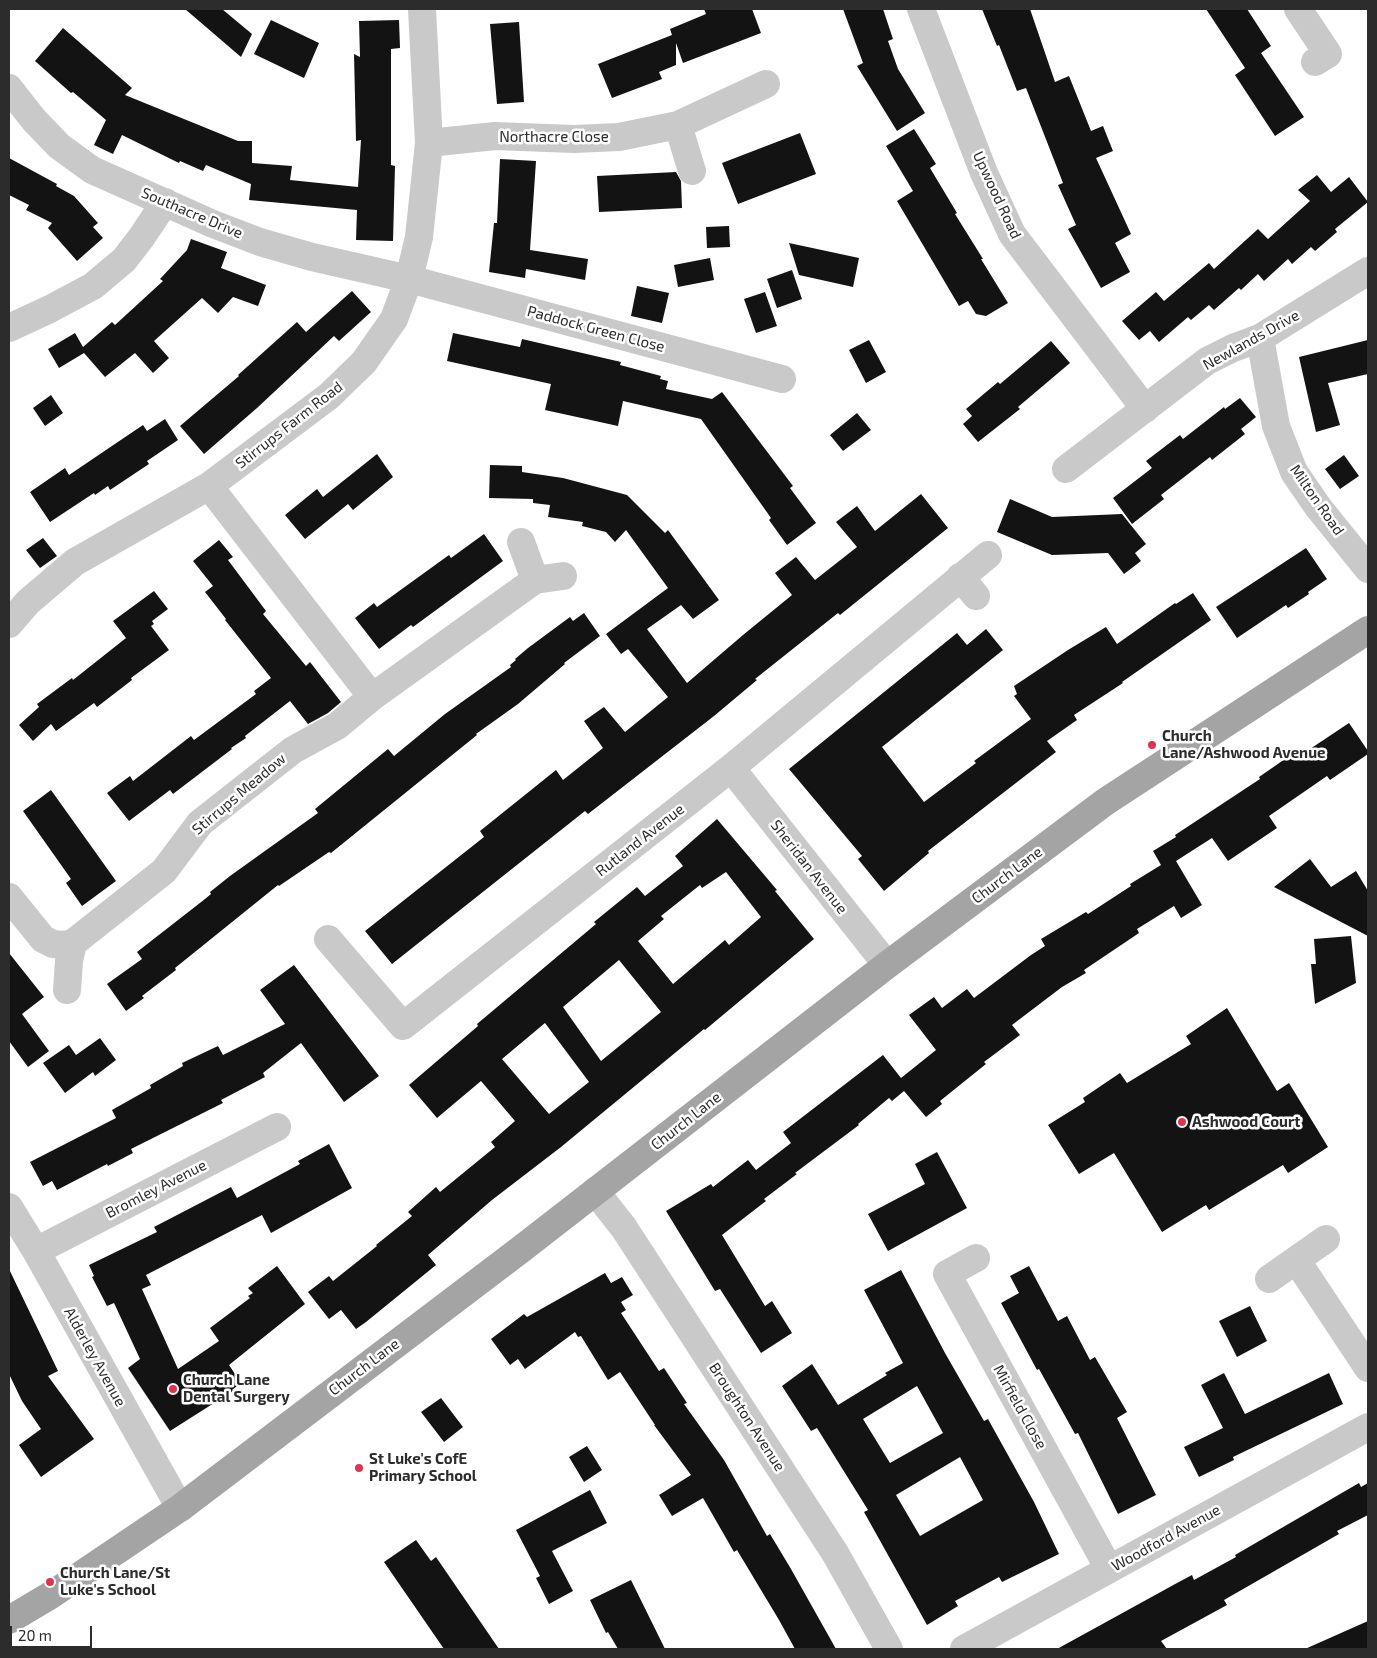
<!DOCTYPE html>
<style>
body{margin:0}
#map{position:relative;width:1377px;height:1658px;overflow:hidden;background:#fff;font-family:"Exo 2",sans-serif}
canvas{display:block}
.frame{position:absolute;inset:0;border:10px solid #2c2c2c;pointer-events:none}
.scale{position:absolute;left:10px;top:1626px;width:82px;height:22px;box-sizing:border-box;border:2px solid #2c2c2c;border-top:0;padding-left:6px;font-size:15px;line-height:18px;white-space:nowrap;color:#2c2c2c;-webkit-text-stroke:4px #fff;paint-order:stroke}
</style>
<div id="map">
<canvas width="1377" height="1658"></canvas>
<div class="frame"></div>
<div class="scale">20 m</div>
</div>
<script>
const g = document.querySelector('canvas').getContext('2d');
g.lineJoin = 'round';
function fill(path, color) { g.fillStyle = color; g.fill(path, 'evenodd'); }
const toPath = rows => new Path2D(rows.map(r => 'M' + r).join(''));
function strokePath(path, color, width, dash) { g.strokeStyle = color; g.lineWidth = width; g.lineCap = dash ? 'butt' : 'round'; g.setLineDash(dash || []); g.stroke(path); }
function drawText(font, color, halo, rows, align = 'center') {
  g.font = font + ' "Exo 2",sans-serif'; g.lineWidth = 5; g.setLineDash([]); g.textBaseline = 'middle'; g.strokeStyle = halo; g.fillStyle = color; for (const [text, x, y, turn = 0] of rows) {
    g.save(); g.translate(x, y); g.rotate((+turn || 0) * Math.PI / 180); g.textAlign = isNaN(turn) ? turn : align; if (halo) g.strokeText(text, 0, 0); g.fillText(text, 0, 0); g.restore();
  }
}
const building = toPath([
 [185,9,222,9,252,34,241,57],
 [704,9,752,9,761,33,683,63,676,43,676,65,659,72,662,79,612,98,598,64,672,35,670,29,706,14],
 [843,9,883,9,893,39,888,41,898,69,925,113,897,131,857,66,863,63],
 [982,9,1030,9,1055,82,1069,76,1091,131,1103,126,1113,151,1096,158,1131,234,1115,243,1130,272,1101,288,1068,229,1076,225,1058,185,1063,183,1026,88,1017,91,999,45,997,46],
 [1206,9,1247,9,1271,46,1261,53,1304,117,1275,136,1235,75,1245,68],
 [271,20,319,43,304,78,254,54],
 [399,20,400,48,391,49,391,165,395,166,393,241,356,240,357,210,249,200,251,184,206,165,203,171,180,161,179,163,122,135,113,154,94,145,106,120,73,92,71,93,35,61,63,28,132,88,125,95,238,141,252,141,252,163,292,166,290,180,358,187,361,140,356,141,354,54,360,57,359,21],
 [519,22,524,102,497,104,490,24],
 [914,129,936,164,930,168,957,213,955,214,983,259,981,259,1008,303,986,316,976,314,968,301,959,306,897,201,913,191,886,146],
 [800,133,816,174,738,204,722,163],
 [9,158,57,184,56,186,74,196,98,223,93,227,103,238,77,261,48,228,52,223,26,210,29,205,9,195],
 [500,159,536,161,530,250,588,259,585,280,526,269,525,278,489,272,494,223,497,223],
 [676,172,681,181,682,208,599,212,597,176],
 [1317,175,1331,192,1349,177,1368,202,1335,229,1337,232,1315,251,1311,247,1292,264,1288,259,1264,281,1258,274,1241,290,1239,288,1214,310,1209,305,1191,320,1188,317,1159,342,1150,331,1139,340,1122,321,1156,292,1164,301,1209,263,1214,269,1258,229,1268,239,1310,201,1298,190],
 [729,226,730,247,707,248,706,227],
 [191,239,227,252,221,268,266,285,258,306,233,297,218,313,202,298,154,341,169,358,153,373,135,353,105,377,84,353,59,368,48,349,75,333,83,347,112,322,115,325,163,281,160,279,187,250],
 [789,243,859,258,853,287,799,275],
 [710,258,714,280,678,287,674,265],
 [792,270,802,299,777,308,767,279],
 [637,286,669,293,662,323,631,316],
 [352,291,371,312,339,341,334,336,257,408,204,454,180,426,239,376,238,375,297,322,306,332],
 [765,292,777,326,756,333,744,299],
 [453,333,520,347,522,339,621,362,620,365,661,376,660,379,668,381,666,389,712,399,722,392,793,486,790,488,816,523,787,545,769,520,771,518,701,419,623,401,618,426,545,410,551,384,447,361],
 [869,340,886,372,866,383,849,350],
 [1368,340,1368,374,1328,383,1340,425,1316,432,1299,357],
 [1051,341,1070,363,1018,407,1020,409,978,442,963,424,972,416,966,409,998,382,1000,384],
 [51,395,63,413,45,426,33,408],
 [1240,398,1256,417,1241,429,1245,434,1212,460,1210,457,1161,495,1164,499,1132,524,1113,498,1152,468,1146,461,1180,435,1183,439,1224,407,1225,409],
 [857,413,871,430,843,451,830,435],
 [165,419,178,440,147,461,149,464,110,490,108,486,95,495,94,493,50,522,30,492,65,468,69,475,143,425,147,431],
 [377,454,393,477,353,510,348,504,305,539,285,515,317,489,323,497],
 [1344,455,1359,476,1340,489,1325,469],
 [490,465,522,466,522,472,563,478,627,495,665,533,668,530,719,600,693,619,681,605,647,629,687,683,743,635,792,595,775,573,796,557,815,580,857,547,836,522,857,506,875,531,921,494,948,528,840,615,838,613,755,679,757,680,714,716,588,814,585,811,392,964,365,931,484,837,480,831,556,770,563,780,603,748,584,721,604,707,625,732,668,697,628,649,621,654,606,634,668,588,626,530,615,542,606,532,582,526,583,522,548,517,550,505,533,503,533,499,489,498],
 [1010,499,1052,517,1122,514,1146,544,1135,553,1141,561,1124,574,1108,553,1052,555,997,532],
 [484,534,503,561,413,627,411,625,379,649,355,618,374,603,377,607,449,555,451,558],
 [43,538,57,556,40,568,26,550],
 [219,540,233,557,228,560,266,611,263,614,306,666,310,662,341,702,328,713,308,724,290,701,245,736,246,738,231,748,232,749,190,781,173,794,170,790,129,821,107,793,130,776,133,781,191,736,194,740,256,694,254,691,271,678,225,620,226,619,205,592,213,586,193,561],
 [1306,548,1327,579,1308,592,1309,594,1288,608,1286,605,1237,638,1216,607],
 [154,591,168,609,152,621,154,624,151,626,169,650,131,678,132,680,97,707,94,703,56,731,51,724,33,741,19,725,39,707,37,704,72,678,73,680,126,638,113,621],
 [1193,593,1211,620,1122,682,1123,683,1074,715,1077,720,1047,741,1056,752,928,851,929,853,884,891,858,859,862,856,789,769,957,633,967,645,986,629,1003,650,882,747,924,802,976,763,974,761,1031,719,1014,696,1017,694,1014,686,1068,650,1106,627,1117,644,1175,603,1176,604],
 [584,613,600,636,564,663,565,664,518,704,476,734,477,735,331,853,329,852,279,886,278,885,175,968,176,970,142,996,144,998,126,1011,107,984,142,959,137,952,205,899,211,894,210,892,230,876,318,813,315,809,388,749,394,756,445,714,511,667,510,665,516,660,515,659,528,648,570,617,573,621],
 [1349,723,1368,751,1368,754,1330,780,1327,776,1269,816,1277,828,1228,861,1212,838,1176,861,1202,905,1181,918,1174,906,1137,929,1139,933,1084,970,1086,973,1062,987,1012,1025,1020,1035,984,1062,986,1064,940,1101,942,1104,926,1117,904,1091,892,1101,889,1098,858,1124,859,1125,795,1173,797,1174,764,1199,766,1201,722,1235,765,1306,772,1301,792,1333,761,1353,720,1289,715,1291,666,1211,711,1184,713,1187,748,1160,756,1170,791,1143,783,1132,883,1055,901,1078,936,1050,909,1015,934,997,942,1008,967,989,974,998,1031,955,1045,946,1041,939,1086,912,1088,914,1131,886,1130,884,1161,865,1153,851,1176,837,1175,835,1260,779,1259,777,1298,750,1301,755],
 [51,790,116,881,82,906,66,883,71,879,23,811],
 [717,819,777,890,775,891,814,939,705,1030,704,1029,561,1147,492,1200,428,1255,436,1265,366,1322,356,1329,341,1310,329,1319,308,1292,329,1276,333,1281,377,1246,376,1245,412,1216,408,1212,436,1187,440,1192,495,1147,491,1142,515,1121,481,1081,437,1118,409,1085,478,1026,477,1024,596,924,594,922,637,887,645,896,683,866,675,856],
 [726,872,761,917,729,945,725,940,673,984,638,941,664,919,661,916,700,885,702,888],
 [619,960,661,1012,601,1061,563,1007],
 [545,1023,589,1082,549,1114,502,1059],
 [1310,859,1331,887,1356,871,1368,891,1368,936,1274,887],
 [1351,936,1356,983,1315,1004,1311,964,1316,964,1314,939],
 [9,953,44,997,22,1014,49,1051,28,1067,9,1041],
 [294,965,379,1076,344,1102,301,1043,263,1073,265,1077,221,1100,223,1103,131,1149,133,1153,108,1166,107,1164,57,1190,52,1181,43,1186,30,1162,116,1118,112,1110,151,1088,150,1085,183,1066,182,1063,218,1046,223,1055,285,1024,260,990],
 [1227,1008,1277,1091,1289,1083,1328,1147,1288,1173,1283,1165,1209,1210,1206,1205,1162,1232,1114,1153,1079,1174,1048,1125,1085,1102,1083,1098,1120,1073,1127,1083,1191,1044,1186,1036],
 [100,1038,116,1060,95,1076,93,1072,65,1093,43,1063,69,1045,76,1055],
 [329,1144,352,1188,271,1233,262,1215,146,1275,151,1285,142,1289,178,1369,219,1341,210,1328,250,1298,248,1296,253,1293,248,1288,277,1266,305,1304,229,1365,241,1383,232,1390,233,1391,170,1431,128,1368,140,1359,114,1303,107,1306,92,1277,94,1276,89,1265,157,1232,154,1227,231,1187,237,1198,300,1164,298,1161],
 [937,1152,967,1208,888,1251,868,1214,925,1184,915,1164],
 [1029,1266,1058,1321,1067,1316,1090,1360,1095,1357,1127,1412,1117,1418,1156,1495,1118,1514,1078,1433,1075,1434,1039,1369,1037,1370,1001,1303,1019,1293,1010,1276],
 [9,1269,58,1371,48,1376,94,1439,41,1477,19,1445,41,1429,22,1401,9,1374],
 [901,1270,945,1353,984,1421,988,1419,1034,1502,1059,1554,1002,1582,999,1577,955,1601,958,1606,927,1625,864,1512,868,1510,817,1428,811,1431,782,1386,812,1364,838,1405,887,1375,885,1373,903,1363,864,1290],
 [917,1386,943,1433,890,1463,863,1419],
 [960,1457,983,1500,920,1536,896,1495],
 [605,1273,611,1283,622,1277,633,1295,621,1302,626,1310,621,1313,659,1371,664,1368,687,1403,684,1404,724,1460,767,1536,770,1534,791,1569,836,1649,795,1649,779,1620,737,1550,734,1552,703,1498,672,1516,659,1495,691,1475,654,1425,655,1425,620,1372,608,1380,581,1336,578,1337,575,1332,525,1369,518,1359,510,1365,491,1339,524,1314,527,1317],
 [1250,1306,1267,1341,1237,1357,1219,1321],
 [1224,1373,1245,1414,1329,1373,1343,1404,1233,1457,1234,1460,1199,1477,1184,1447,1223,1428,1201,1385],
 [441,1398,463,1427,444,1442,421,1412],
 [587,1446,602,1470,584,1482,569,1457],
 [1359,1483,1361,1487,1368,1483,1368,1515,1337,1531,1339,1534,1224,1600,1227,1605,1161,1641,1167,1649,1057,1649,1177,1583,1192,1575,1194,1580,1236,1557,1235,1555],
 [590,1490,607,1523,552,1551,573,1591,549,1604,536,1578,540,1576,516,1530],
 [416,1540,431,1561,436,1557,499,1649,444,1649,384,1562],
 [631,1580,665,1649,618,1649,608,1632,606,1633,590,1600],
 [1368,1621,1368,1649,1305,1649]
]);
const minor = toPath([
 [921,9,984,173,1012,234,1145,409],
 [1298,9,1328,54,1315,62],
 [9,88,34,120,59,146,92,170,213,224,260,242,312,257,409,279,782,379],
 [678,125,692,171],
 [429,143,495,136,574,139,619,137,678,125,766,84],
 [9,328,50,309,93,286,124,260,141,238,165,202],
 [1260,338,1276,426,1294,472,1318,507,1368,569],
 [1066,469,1207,361,1233,348,1260,338,1368,271],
 [209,486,372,697],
 [960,577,976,596],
 [535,580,563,576],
 [9,624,28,602,75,562,209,486,329,396,364,362,394,319,409,279,419,237,429,143,422,9],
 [731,768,887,965],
 [9,897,43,939,53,944,64,945,73,943,164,871,200,823,293,750,337,726,372,697,535,580,521,542],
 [328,939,403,1026,731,768,988,555],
 [67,990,69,961,73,943],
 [595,1191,624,1228,835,1553,889,1649],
 [9,1207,36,1251,180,1508],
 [36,1251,277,1127],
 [976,1258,947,1274,1109,1569],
 [1297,1261,1368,1368],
 [1269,1279,1326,1239],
 [964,1649,1368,1427]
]);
const major = toPath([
 [9,1620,51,1595,180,1508,520,1250,887,965,1105,802,1368,630]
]);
const markers = [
 [1152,745,5,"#dc354f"],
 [1182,1122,5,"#dc354f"],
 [173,1389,5,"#dc354f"],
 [359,1468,5,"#dc354f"],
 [50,1582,5,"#dc354f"]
];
const streetNames = [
 ["Northacre Close",554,137],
 ["Upwood Road",997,195,65],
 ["Southacre Drive",192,213,23],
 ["Paddock Green Close",596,329,15],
 ["Newlands Drive",1251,340,-29],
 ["Stirrups Farm Road",289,425,-38],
 ["Milton Road",1317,500,55],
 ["Stirrups Meadow",239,794,-40],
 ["Rutland Avenue",640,840,-38],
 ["Sheridan Avenue",809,867,52],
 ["Church Lane",1007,875,-37],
 ["Church Lane",686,1121,-38],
 ["Bromley Avenue",156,1189,-27],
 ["Alderley Avenue",95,1357,61],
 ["Church Lane",364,1367,-37],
 ["Mirfield Close",1020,1407,61],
 ["Broughton Avenue",747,1417,57],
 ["Woodford Avenue",1166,1538,-29]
];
const poiNames = [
 ["Church",1162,736],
 ["Lane/Ashwood Avenue",1162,753],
 ["Ashwood Court",1192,1122],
 ["Church Lane",183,1380],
 ["Dental Surgery",183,1397],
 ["St Luke's CofE",369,1459],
 ["Primary School",369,1476],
 ["Church Lane/St",60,1573],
 ["Luke's School",60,1590]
];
fill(building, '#131313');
strokePath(minor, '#c9c9c9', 28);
strokePath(major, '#a4a4a4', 28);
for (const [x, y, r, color] of markers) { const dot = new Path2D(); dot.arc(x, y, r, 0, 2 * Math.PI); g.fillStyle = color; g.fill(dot); strokePath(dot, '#fff', 2); }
drawText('15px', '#2c2c2c', '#fff', streetNames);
drawText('bold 15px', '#2c2c2c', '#fff', poiNames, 'left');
</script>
